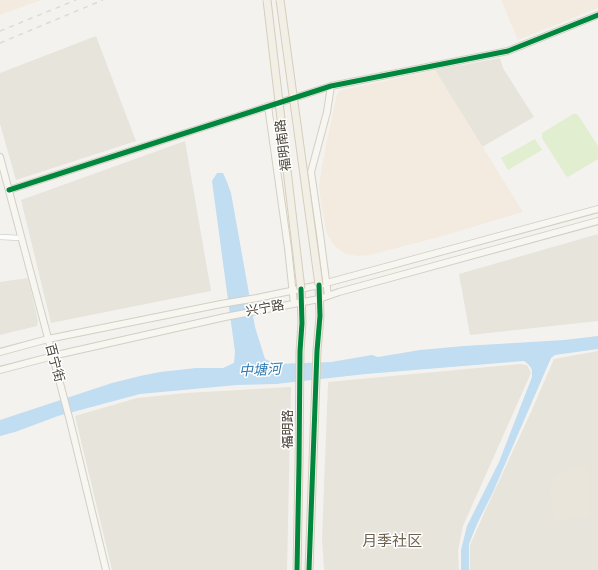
<!DOCTYPE html>
<meta charset="utf-8">
<style>
body{margin:0}
canvas{display:block;background:#f4f2ee}
</style>
<canvas width="598" height="570"></canvas>
<script>
const g = document.querySelector('canvas').getContext('2d');
g.lineJoin = 'round';
function fill(path, color) { g.fillStyle = color; g.fill(path, 'evenodd'); }
const toPath = rows => new Path2D(rows.map(r => 'M' + r).join(''));
function strokePath(path, color, width, dash) { g.strokeStyle = color; g.lineWidth = width; g.lineCap = dash ? 'butt' : 'round'; g.setLineDash(dash || []); g.stroke(path); }
function drawText(font, color, halo, rows, align = 'center') {
  g.font = font + ' "DM Sans","Noto Sans SC",sans-serif'; g.lineWidth = 3; g.setLineDash([]); g.textBaseline = 'middle'; g.strokeStyle = halo; g.fillStyle = color; for (const [text, x, y, turn = 0] of rows) {
    g.save(); g.translate(x, y); g.rotate((+turn || 0) * Math.PI / 180); g.textAlign = isNaN(turn) ? turn : align; if (halo) g.strokeText(text, 0, 0); g.fillText(text, 0, 0); g.restore();
  }
}
const residential = toPath([
 [96,36,136,141,16,180,0,124,0,73],
 [500,58,503,68,534,117,482,147,435,70],
 [185,141,211,291,51,323,21,200],
 [598,234,598,321,470,335,459,274],
 [28,278,38,321,37,326,0,335,0,282],
 [598,351,598,570,470,570,470,545,486,509,531,412,554,359],
 [520,364,527,365,531,373,463,526,458,551,459,570,324,570,322,539,328,382],
 [291,387,287,570,112,570,75,416,137,398,186,393]
]);
const commercial = toPath([
 [0,0,41,0,0,15],
 [501,0,598,0,598,8,518,40],
 [435,70,523,212,439,237,370,255,358,256,345,254,334,245,327,234,322,210,319,187,322,165,336,98,339,91]
]);
const education = toPath([
 [587,467,590,516,554,520,550,493,551,485,556,476,565,470]
]);
const green = toPath([
 [573,114,576,114,578,115,598,146,598,159,568,177,566,176,542,138,542,133],
 [535,139,542,150,508,170,501,158]
]);
const water = toPath([
 [217,173,223,173,227,182,231,193,255,327,265,359,276,364,331,362,372,355,378,357,420,350,464,346,564,340,598,336,598,349,555,355,551,358,493,492,477,524,469,544,469,570,461,570,461,550,467,526,499,462,532,377,532,371,531,368,528,364,524,361,366,374,276,384,237,385,140,394,58,416,15,432,0,436,0,420,112,383,140,376,160,372,196,368,223,368,234,363,235,352,212,181]
]);
const street = toPath([
 [0,237,21,238]
]);
const secondary = toPath([
 [268,106,288,248,294,304],
 [0,157,70,421,106,570],
 [9,190,331,86,508,51,598,15],
 [328,296,320,234,311,172,327,112,331,86],
 [0,352,48,339,221,304,257,298,319,285,598,209],
 [0,370,61,354,225,317,319,299,339,292,598,221]
]);
const primary = toPath([
 [297,570,299,464,300,351,302,323,301,289],
 [309,570,317,351,320,316,319,285]
]);
const rail = toPath([
 [0,31,76,0],
 [0,43,103,0]
]);
const primaryBridge = toPath([
 [267,0,301,289],
 [280,0,319,285]
]);
const cycleway = toPath([
 [9,190,331,86,508,51,598,15],
 [297,570,299,464,300,351,302,323,301,289],
 [309,570,317,351,320,316,319,285]
]);
const streetNames = [
 ["福明南路",284,145,-97],
 ["兴宁路",265,309,-10],
 ["百宁街",54,363,75],
 ["福明路",289,429,-90]
];
const waterNames = [
 ["中塘河",260,371,-3]
];
const quarterNames = [
 ["月季社区",392,542]
];
fill(residential, '#e7e4dc');
fill(commercial, '#f3ebdf');
fill(education, '#eae5da');
fill(green, '#e1eecf');
fill(water, '#c0ddf1');
strokePath(street, '#d2d0cb', 6);
strokePath(secondary, '#d3cfc5', 8);
strokePath(primary, '#d6cebb', 9);
strokePath(street, '#fdfdfc', 4.5);
strokePath(secondary, '#f7f6f1', 6);
strokePath(primary, '#f2efe6', 7);
strokePath(rail, '#dbdbda', 1.5, [5, 5]);
strokePath(primaryBridge, '#d6cebb', 9, []);
strokePath(primaryBridge, '#f2efe6', 7);
strokePath(cycleway, '#00873e', 5);
drawText('13px', '#4b4439', '#fff', streetNames);
drawText('italic 14px', '#2e7ab2', '#fff', waterNames);
drawText('15px', '#6e6250', '#fff', quarterNames);
</script>
